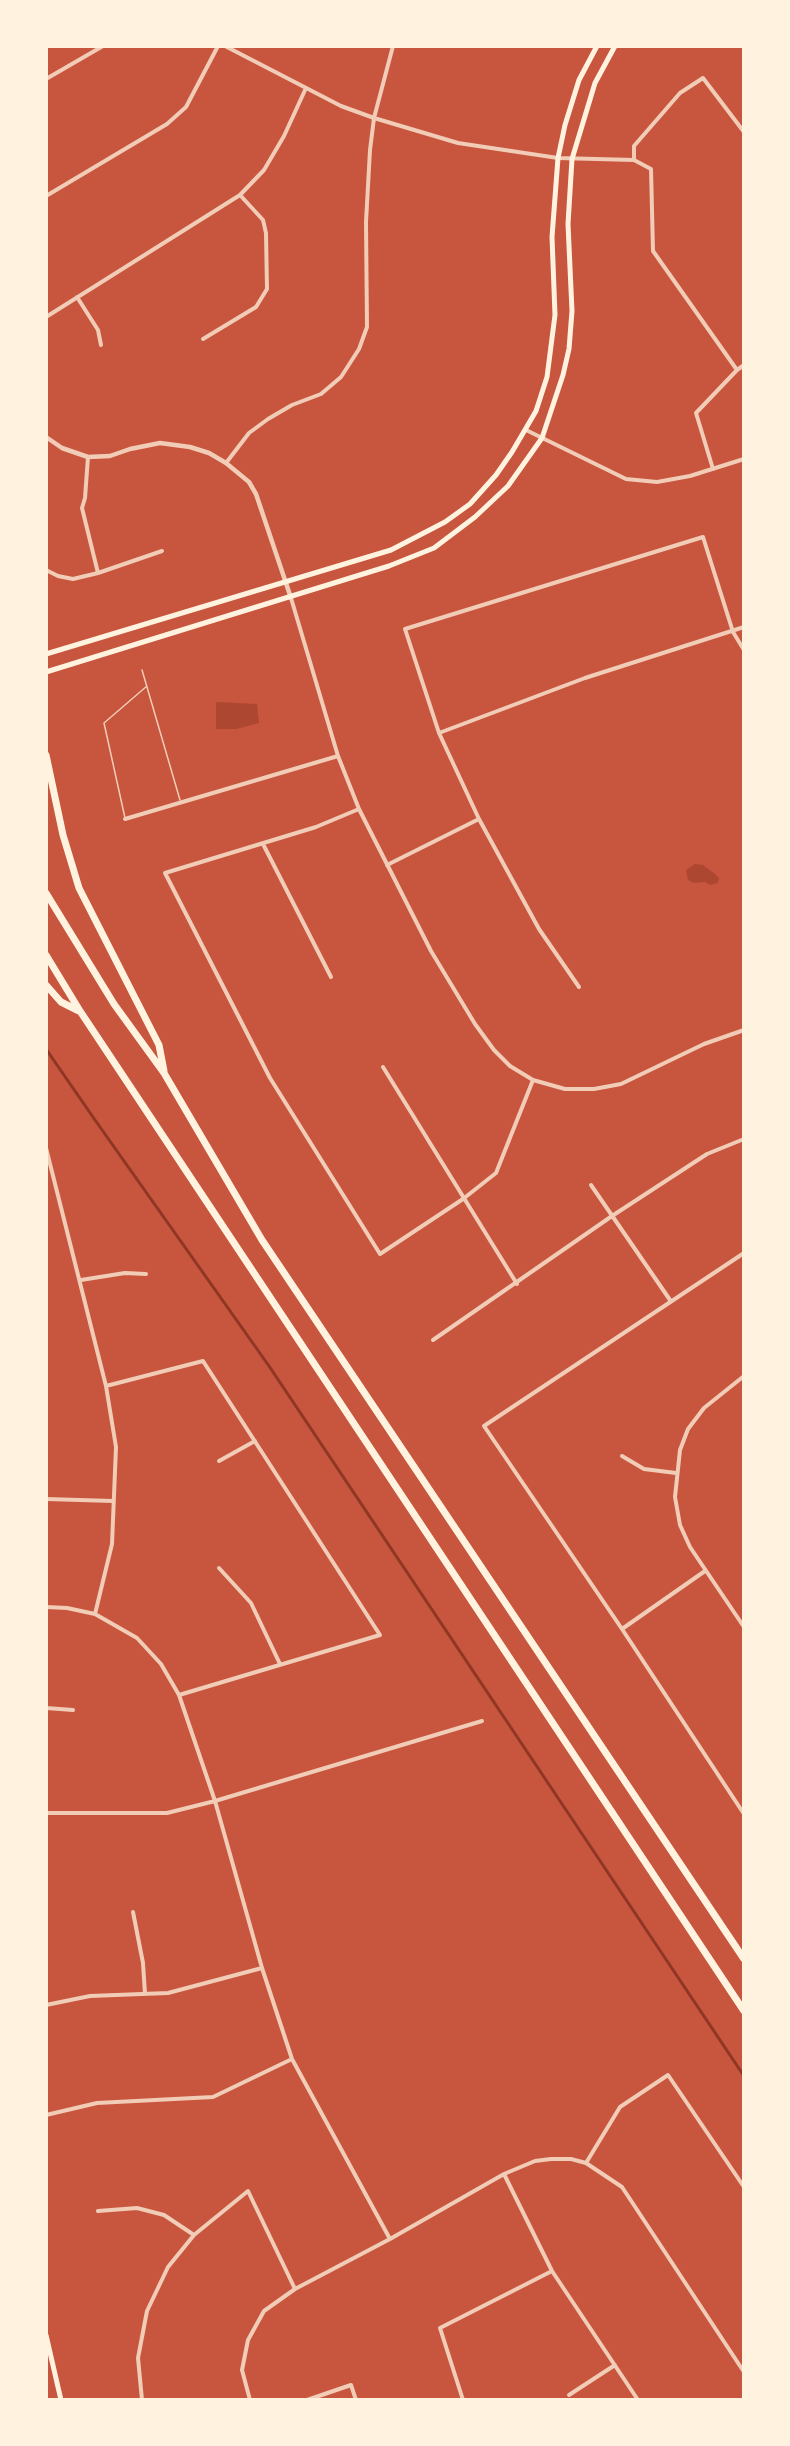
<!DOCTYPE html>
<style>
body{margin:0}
#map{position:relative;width:790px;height:2446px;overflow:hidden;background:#c8553d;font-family:Roboto,sans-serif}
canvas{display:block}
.frame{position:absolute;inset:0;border:48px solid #fff3e0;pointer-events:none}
</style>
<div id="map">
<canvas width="790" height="2446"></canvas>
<div class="frame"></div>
</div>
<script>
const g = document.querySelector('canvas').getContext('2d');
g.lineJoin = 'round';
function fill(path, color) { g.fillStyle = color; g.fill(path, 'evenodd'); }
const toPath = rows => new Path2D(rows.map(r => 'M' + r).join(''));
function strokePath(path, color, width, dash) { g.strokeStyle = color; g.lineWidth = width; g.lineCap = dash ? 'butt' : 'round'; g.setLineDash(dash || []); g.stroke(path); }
const green = toPath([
 [216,702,257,704,259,723,236,729,216,729],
 [695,864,703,865,715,874,719,878,718,883,710,885,705,882,694,883,688,880,686,870]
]);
const stream = toPath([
 [46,1049,95,1120,269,1366,744,2076]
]);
const service = toPath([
 [142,670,180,800],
 [125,818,104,723,147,686]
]);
const minor = toPath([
 [225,46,341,106,374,118,458,143,558,158,634,160,651,169,653,251,737,370,744,365],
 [46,79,103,46],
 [634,160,634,146,680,93,703,78,744,132],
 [46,196,167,124,186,107,218,46],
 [77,297,98,330,101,345],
 [46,317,240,195,264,170,284,136,306,88],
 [203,339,256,307,267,289,266,233,263,220,240,195],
 [526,430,626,479,657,482,690,476,744,459],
 [88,457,85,498,82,508,98,573],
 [226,463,249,433,268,419,292,405,321,394,341,377,359,349,367,327,366,222,370,150,374,118,393,46],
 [713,469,696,413,737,370],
 [46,570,58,576,73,579,98,573,162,551],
 [291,598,338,756,359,809,431,951,475,1024,494,1050,510,1066,533,1080,565,1089,594,1089,621,1084,704,1044,744,1030],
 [439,733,585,678,744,627],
 [359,809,316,827,165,873,270,1078,380,1254,463,1199,496,1173,533,1080],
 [125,819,338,756],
 [263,844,331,977],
 [387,865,479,819],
 [579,987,539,929,479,819,439,733,405,629,703,537,733,632,744,650],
 [383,1067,517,1284],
 [46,1148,106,1386,116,1447,112,1544,95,1614],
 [591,1185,670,1300],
 [744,1253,484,1426,622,1629,744,1814],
 [81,1280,125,1273,146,1274],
 [433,1340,612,1216,707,1154,744,1139],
 [744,1376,704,1408,688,1429,680,1450,675,1497,680,1525,690,1547,744,1627],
 [106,1386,203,1361,380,1635,179,1695],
 [622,1456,644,1469,676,1473],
 [219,1461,255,1441],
 [46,1499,113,1501],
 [219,1568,251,1603,280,1664],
 [46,1607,67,1608,95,1614,137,1638,161,1664,179,1695,215,1801,262,1968,292,2059,390,2239],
 [622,1629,705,1571],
 [46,1708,73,1710],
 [46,1813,167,1813,215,1801,482,1721],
 [133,1912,143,1963,145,1994],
 [46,2005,90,1996,168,1993,262,1968],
 [46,2115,97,2103,213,2097,292,2059],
 [586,2163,620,2107,668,2075,744,2187],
 [504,2174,552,2271,638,2400],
 [98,2211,137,2208,164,2215,194,2235],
 [569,2395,615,2365],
 [142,2400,138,2358,147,2311,168,2267,194,2235,248,2191,295,2289],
 [250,2400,242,2370,248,2340,264,2311,295,2289,390,2239,504,2174,535,2161,551,2159,571,2159,586,2163,622,2187,744,2372],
 [307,2400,351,2385,356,2400],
 [463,2400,440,2328,552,2271]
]);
const tertiary = toPath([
 [46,437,62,448,88,457,110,456,130,449,160,443,190,447,209,453,226,463,249,482,256,494,291,598]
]);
const secondary = toPath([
 [46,654,391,550,445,522,470,504,496,475,512,452,536,411,547,377,555,315,552,237,558,158,565,125,579,80,597,46],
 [46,672,389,566,434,548,475,517,508,486,542,438,563,375,569,349,572,311,568,224,572,159,595,83,615,46],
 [46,2335,61,2400]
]);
const motorway = toPath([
 [46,755,63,835,79,888,159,1045,164,1071],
 [46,893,114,1004,164,1073,262,1240,744,1959],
 [46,955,80,1011,744,2011],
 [46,985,61,1002,79,1011]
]);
fill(green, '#ae4732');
strokePath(stream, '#8f3625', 3);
strokePath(service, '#f1ccb7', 1.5);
strokePath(minor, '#f1ccb7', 4);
strokePath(tertiary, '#f1ccb7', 4.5);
strokePath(secondary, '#fff3e0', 5);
strokePath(motorway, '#fff3e0', 7);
</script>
